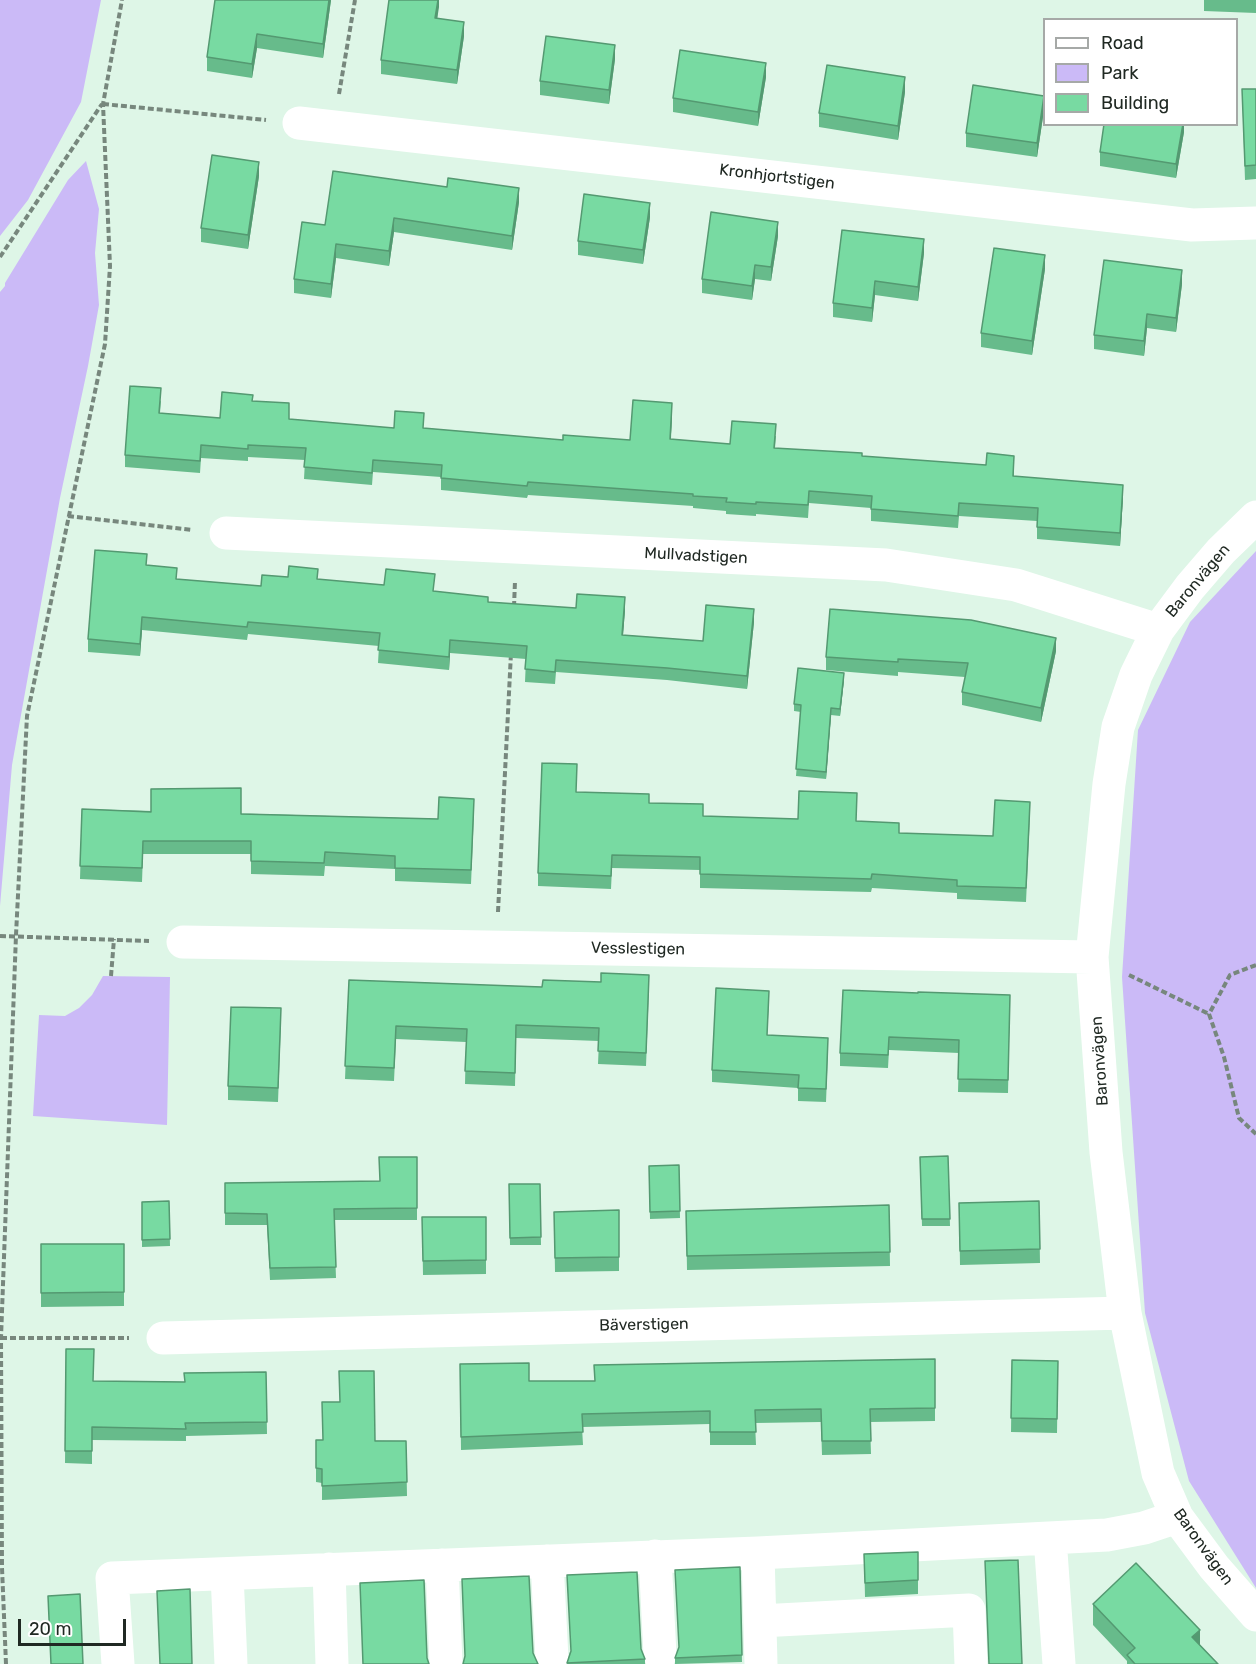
<!DOCTYPE html>
<meta charset="utf-8">
<style>
body{margin:0}
#map{position:relative;width:1256px;height:1664px;overflow:hidden;background:#def6e7;font-family:Rubik,sans-serif}
canvas{display:block}
.legend{position:absolute;left:1043px;top:18px;width:195px;height:108px;box-sizing:border-box;background:#fff;border:2px solid #a6a9a7;margin:0;padding:8px 10px;list-style:none;font-size:18px;color:#202923}
.legend li{display:flex;align-items:center;gap:12px;height:30px}
.legend b{width:30px;border:2px solid #a6a9a7}
.scale{position:absolute;left:18px;top:1619px;width:108px;height:27px;box-sizing:border-box;border:3px solid #202923;border-top:0;padding-left:8px;font-size:18px;line-height:21px;white-space:nowrap;color:#202923;-webkit-text-stroke:4px #fff;paint-order:stroke}
</style>
<div id="map">
<canvas width="1256" height="1664"></canvas>
<ul class="legend">
<li><b style="height:8px;background:#fff"></b>Road</li>
<li><b style="height:16px;background:#cbbaf7"></b>Park</li>
<li><b style="height:16px;background:#78daa2"></b>Building</li>
</ul>
<div class="scale">20 m</div>
</div>
<script>
const g = document.querySelector('canvas').getContext('2d');
g.lineJoin = 'round';
function fill(path, color) { g.fillStyle = color; g.fill(path, 'evenodd'); }
const toPath = rows => new Path2D(rows.map(r => 'M' + r).join(''));
function strokePath(path, color, width, dash) { g.strokeStyle = color; g.lineWidth = width; g.lineCap = dash ? 'butt' : 'round'; g.setLineDash(dash || []); g.stroke(path); }
function drawText(font, color, halo, rows, align = 'center') {
  g.font = font + ' Rubik,sans-serif'; g.lineWidth = 5; g.setLineDash([]); g.textBaseline = 'middle'; g.strokeStyle = halo; g.fillStyle = color; for (const [text, x, y, turn = 0] of rows) {
    g.save(); g.translate(x, y); g.rotate((+turn || 0) * Math.PI / 180); g.textAlign = isNaN(turn) ? turn : align; if (halo) g.strokeText(text, 0, 0); g.fillText(text, 0, 0); g.restore();
  }
}
const green = toPath([
 [0,0,101,0,81,102,28,200,0,236],
 [86,161,99,209,95,253,99,305,88,366,60,498,12,765,0,906,0,292,5,286,5,283,68,180],
 [1256,551,1256,1588,1189,1481,1145,1313,1122,977,1138,730,1190,622],
 [103,976,170,977,167,1125,33,1116,39,1015,65,1016,79,1008,92,995]
]);
const path = toPath([
 [339,94,355,0],
 [103,104,266,120],
 [0,257,102,104],
 [68,516,193,530],
 [514,607,515,581],
 [498,912,511,653],
 [0,936,149,941],
 [1256,965,1230,975,1209,1014,1224,1057,1239,1118,1256,1134],
 [1129,975,1209,1014],
 [111,976,114,939],
 [1,1338,129,1338],
 [6,1664,2,1568,1,1338,16,935,27,716,105,344,110,266,103,104,122,0]
]);
const minor = toPath([
 [299,123,1192,225,1256,223],
 [1256,517,1221,551,1190,587,1158,630,1136,675,1118,727,1109,784,1092,957,1106,1152,1125,1313,1158,1473,1177,1517,1214,1567,1256,1615],
 [226,533,886,565,1016,585,1158,630],
 [183,942,1092,957],
 [163,1338,1125,1313],
 [1050,1538,1059,1664],
 [758,1553,761,1664],
 [655,1556,660,1655],
 [547,1561,552,1659],
 [442,1565,446,1664],
 [329,1569,332,1664],
 [227,1574,231,1664],
 [760,1621,969,1610,971,1664],
 [118,1664,112,1578,758,1553,1107,1535,1144,1528,1177,1517]
]);
const wall = toPath([
 [331,0,323,58,257,48,252,78,207,71,207,57],
 [439,0,437,19,464,36,457,84,381,74,381,60],
 [1204,0,1256,0,1256,13,1204,11],
 [615,59,609,104,540,95,540,81],
 [766,77,758,126,673,112,673,98],
 [1242,89,1256,89,1256,179,1245,180],
 [905,92,898,140,819,127,819,113],
 [1044,110,1037,157,966,147,966,133],
 [1184,124,1184,132,1176,178,1100,166,1100,152],
 [259,176,248,249,201,242,201,228],
 [519,202,512,250,394,232,389,266,336,258,331,298,294,293,294,279,325,225],
 [650,217,643,264,578,255,578,241],
 [778,236,771,281,755,279,752,300,702,293,702,279],
 [924,253,918,301,875,295,872,322,833,317,833,303],
 [1045,269,1032,355,981,347,981,333],
 [1182,284,1176,332,1147,328,1144,356,1094,349,1094,335],
 [161,400,160,413,220,418,253,401,289,419,394,428,424,428,563,440,630,440,672,416,671,439,730,444,776,436,775,448,862,456,1014,468,1014,476,1123,497,1120,546,1037,539,1037,521,959,516,958,528,871,521,871,508,809,503,808,518,756,514,756,516,726,514,726,511,693,508,693,506,528,495,527,498,441,490,441,477,373,472,372,485,304,479,305,460,248,457,248,461,201,458,200,473,125,467,125,455],
 [147,565,177,579,261,586,318,580,434,591,488,602,576,608,625,610,623,635,703,641,754,622,747,689,667,680,556,672,555,684,525,682,526,659,450,653,449,670,378,663,379,646,248,634,247,640,142,630,140,656,88,652,88,639],
 [1056,651,1041,722,962,705,962,692,965,677,898,672,898,676,826,670,826,657],
 [844,680,840,716,831,715,826,779,796,776,801,712,794,711,794,704],
 [576,792,649,803,703,816,798,819,857,807,856,821,899,833,993,836,1030,815,1026,902,957,899,957,893,872,888,871,892,700,888,700,870,612,868,611,889,538,886,538,873],
 [82,809,438,819,474,813,471,884,395,881,395,869,325,866,324,876,251,874,251,854,143,854,142,882,80,879],
 [349,980,542,987,649,988,646,1066,598,1064,599,1041,516,1038,515,1086,465,1084,466,1042,396,1039,394,1081,345,1079],
 [918,993,1010,995,1008,1093,958,1092,959,1053,889,1050,888,1068,840,1066,840,1053],
 [769,1003,767,1035,828,1051,826,1102,798,1101,798,1088,712,1082,712,1070],
 [281,1022,278,1102,228,1100,228,1086],
 [948,1156,950,1226,922,1226,920,1157],
 [417,1157,417,1220,334,1220,336,1278,270,1280,267,1225,225,1225,225,1183,380,1181],
 [679,1165,680,1218,650,1219,649,1166],
 [509,1184,540,1184,541,1245,510,1245],
 [169,1201,170,1246,142,1247,142,1202],
 [1039,1201,1040,1263,960,1265,959,1203],
 [889,1205,890,1266,687,1270,686,1211],
 [619,1210,619,1271,555,1272,554,1212],
 [422,1217,486,1217,486,1274,423,1275],
 [41,1244,124,1244,124,1306,41,1307],
 [66,1349,93,1381,185,1382,266,1372,267,1434,186,1436,186,1441,92,1440,92,1464,65,1463],
 [935,1359,935,1421,870,1422,871,1454,822,1455,821,1422,755,1423,756,1445,710,1445,710,1424,582,1427,583,1445,461,1450,460,1364,529,1381,595,1381],
 [1012,1360,1058,1361,1057,1433,1011,1432],
 [316,1440,406,1441,407,1496,322,1500,322,1483,316,1482],
 [918,1552,918,1594,865,1597,864,1554],
 [740,1567,742,1662,675,1664,675,1658],
 [1093,1604,1200,1645,1218,1664,1127,1664,1127,1661,1093,1625],
 [641,1649,645,1659,645,1664,567,1664,570,1652]
]);
const shadedWall = toPath([
 [329,0,331,0,323,58,323,44],
 [438,0,439,0,439,7,435,33,435,18],
 [464,22,464,36,457,84,457,70],
 [257,34,257,48,252,78,252,64],
 [615,45,615,59,609,104,609,90],
 [766,63,766,77,758,126,758,112],
 [905,77,905,92,898,140,898,126],
 [1044,96,1044,110,1037,157,1037,143],
 [1183,124,1184,124,1184,132,1176,178,1176,164],
 [259,162,259,176,248,249,248,235],
 [519,188,519,202,512,250,512,236],
 [650,203,650,217,643,264,643,250],
 [394,218,394,232,389,266,389,251],
 [778,222,778,236,771,281,771,267],
 [924,239,924,253,918,301,918,287],
 [336,244,336,258,331,298,331,284],
 [1045,255,1045,269,1032,355,1032,341],
 [755,265,755,279,752,300,752,286],
 [1182,270,1182,284,1176,332,1176,318],
 [875,281,875,295,872,322,872,308],
 [1147,314,1147,328,1144,356,1144,341],
 [672,403,672,416,670,451,670,439],
 [1123,485,1123,497,1120,546,1120,533],
 [625,597,625,610,622,648,622,635],
 [754,609,754,622,747,689,747,676],
 [142,617,142,630,140,656,140,644],
 [1056,638,1056,651,1041,722,1041,708],
 [450,640,450,653,449,670,449,657],
 [844,673,844,680,840,716,840,709],
 [831,708,831,715,826,779,826,772],
 [1200,1630,1200,1650,1192,1637]
]);
const building = toPath([
 [215,0,329,0,323,44,257,34,252,64,207,57,215,0],
 [389,0,438,0,435,18,464,22,457,70,381,60,389,0],
 [546,36,615,45,609,90,540,81,546,36],
 [680,50,766,63,758,112,673,98,680,50],
 [827,65,905,77,898,126,819,113,827,65],
 [973,85,1044,96,1037,143,966,133,973,85],
 [1242,89,1256,89,1256,165,1245,166,1242,89],
 [1104,124,1183,124,1176,164,1100,152,1104,124],
 [212,155,259,162,248,235,201,228,212,155],
 [333,171,447,187,448,178,519,188,512,236,394,218,389,251,336,244,331,284,294,279,302,222,325,225,333,171],
 [584,194,650,203,643,250,578,241,584,194],
 [711,212,778,222,771,267,755,265,752,286,702,279,711,212],
 [842,230,924,239,918,287,875,281,872,308,833,303,842,230],
 [994,248,1045,255,1032,341,981,333,994,248],
 [1104,260,1182,270,1176,318,1147,314,1144,341,1094,335,1104,260],
 [130,386,161,388,159,413,220,418,222,392,253,395,252,401,289,403,289,419,394,428,395,411,424,413,423,428,563,440,563,435,630,440,633,400,672,403,670,439,730,444,732,421,776,424,774,448,862,453,862,456,986,465,987,453,1014,456,1013,476,1123,485,1120,533,1037,527,1038,508,959,503,958,516,871,509,872,496,809,491,808,505,756,502,756,504,726,502,727,498,693,496,693,494,528,482,527,486,441,478,442,465,373,460,372,473,304,467,306,448,248,445,248,449,201,445,200,461,125,455,130,386],
 [95,550,147,554,146,565,177,568,176,579,261,586,262,575,288,577,289,566,318,569,317,579,384,585,386,569,435,574,433,591,488,597,488,602,576,608,577,594,625,597,622,635,703,641,706,605,754,609,747,676,667,668,556,660,555,672,525,669,527,646,450,640,449,657,378,650,380,633,248,622,247,627,142,617,140,644,88,639,95,550],
 [830,609,971,620,1056,638,1041,708,962,692,968,663,898,659,898,662,826,657,830,609],
 [798,668,844,673,840,709,831,708,826,772,796,769,801,705,794,704,798,668],
 [542,763,577,764,576,792,649,794,649,803,703,804,703,816,798,819,799,791,857,793,856,821,899,823,899,833,993,836,995,800,1030,802,1026,888,957,886,957,880,872,874,871,879,700,874,700,857,612,855,611,876,538,873,542,763],
 [241,788,241,814,438,819,439,797,474,799,471,870,395,868,395,856,325,852,324,863,251,861,251,841,143,841,142,868,80,866,82,809,151,812,151,789,241,788],
 [601,973,649,975,646,1053,598,1051,599,1028,516,1025,515,1073,465,1071,467,1029,396,1026,394,1068,345,1066,349,980,542,987,543,980,601,982,601,973],
 [716,988,769,991,767,1035,828,1038,826,1089,798,1088,799,1075,712,1070,716,988],
 [843,990,918,993,918,992,1010,995,1008,1080,958,1079,959,1040,889,1037,888,1055,840,1053,843,990],
 [231,1007,281,1008,278,1088,228,1086,231,1007],
 [948,1156,950,1219,922,1219,920,1157,948,1156],
 [379,1157,417,1157,417,1208,334,1209,336,1267,270,1268,267,1214,225,1213,225,1183,380,1181,379,1157],
 [679,1165,680,1211,650,1212,649,1166,679,1165],
 [509,1184,540,1184,541,1237,510,1238,509,1184],
 [169,1201,170,1239,142,1240,142,1202,169,1201],
 [1039,1201,1040,1249,960,1251,959,1203,1039,1201],
 [889,1205,890,1252,687,1256,686,1211,889,1205],
 [619,1210,619,1257,555,1258,554,1212,619,1210],
 [422,1217,486,1217,486,1260,423,1261,422,1217],
 [41,1244,124,1244,124,1292,41,1293,41,1244],
 [66,1349,94,1349,93,1381,185,1382,184,1373,266,1372,267,1422,185,1423,186,1429,92,1427,92,1451,65,1451,66,1349],
 [935,1359,935,1408,870,1409,871,1441,822,1441,821,1409,755,1410,756,1432,710,1432,710,1411,582,1414,583,1432,461,1437,460,1364,529,1363,529,1381,595,1381,594,1365,935,1359],
 [1012,1360,1058,1361,1057,1419,1011,1418,1012,1360],
 [339,1371,374,1371,375,1441,406,1441,407,1482,322,1486,322,1469,316,1468,316,1440,323,1440,322,1402,340,1402,339,1371],
 [918,1552,918,1580,865,1583,864,1554,918,1552],
 [1018,1560,1022,1664,989,1664,985,1561,1018,1560],
 [1136,1563,1200,1630,1192,1637,1218,1664,1135,1664,1127,1655,1135,1648,1093,1604,1136,1563],
 [740,1567,742,1655,675,1658,679,1647,675,1570,740,1567],
 [637,1572,641,1649,645,1659,567,1663,571,1651,567,1575,637,1572],
 [529,1576,533,1653,538,1664,463,1664,465,1656,462,1579,529,1576],
 [424,1580,427,1658,429,1664,363,1664,360,1583,424,1580],
 [190,1589,192,1664,160,1664,157,1591,190,1589],
 [80,1594,83,1664,51,1664,48,1596,80,1594]
]);
const streetNames = [
 ["Kronhjortstigen",777,177,7],
 ["Mullvadstigen",696,556,3],
 ["Baronvägen",1198,581,-50],
 ["Vesslestigen",638,949,1],
 ["Baronvägen",1100,1061,-94],
 ["Bäverstigen",644,1325,-1],
 ["Baronvägen",1203,1547,54]
];
fill(green, '#cbbaf7');
strokePath(path, '#77877d', 4, [6, 3]);
strokePath(minor, '#fff', 33);
fill(wall, '#67bb8b');
fill(shadedWall, '#549971');
fill(building, '#78daa2');
strokePath(building, '#549971', 1.5);
drawText('16px', '#202923', '#fff', streetNames);
</script>
